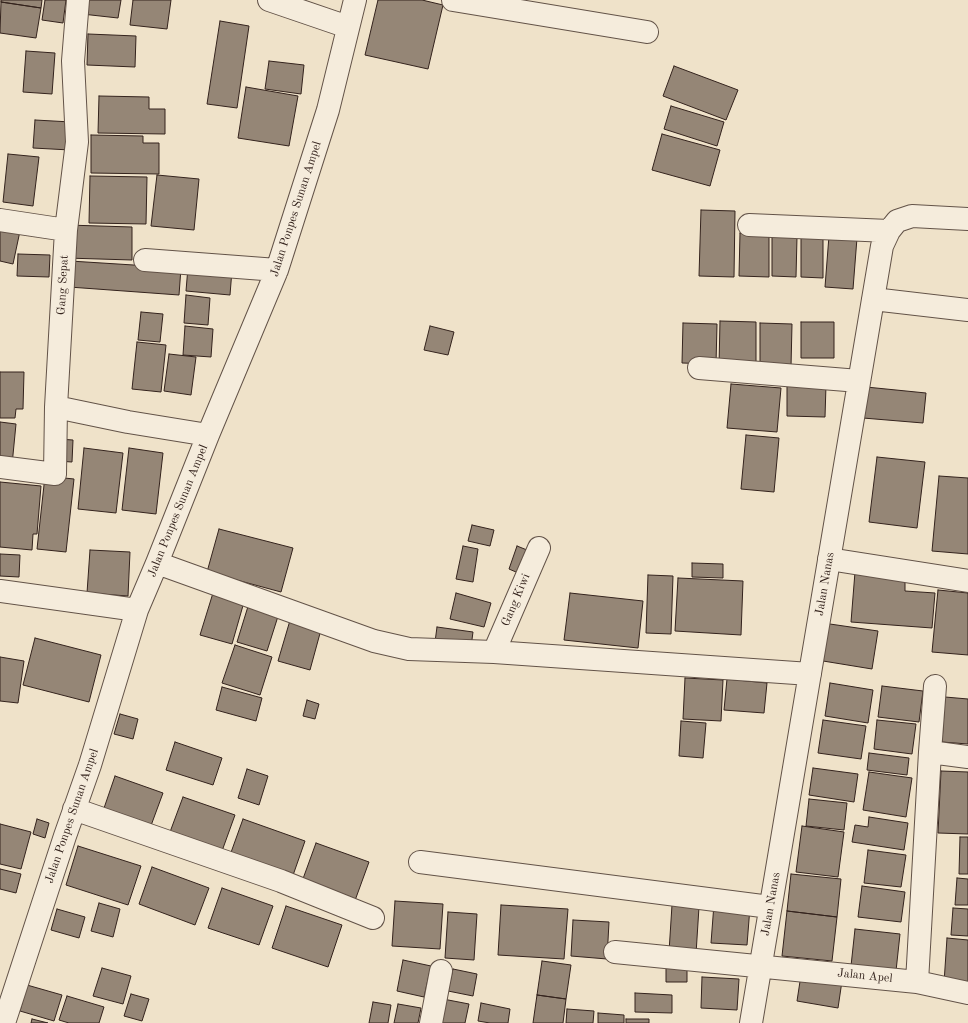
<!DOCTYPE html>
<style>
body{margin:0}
canvas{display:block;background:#efe2c9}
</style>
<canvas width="968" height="1023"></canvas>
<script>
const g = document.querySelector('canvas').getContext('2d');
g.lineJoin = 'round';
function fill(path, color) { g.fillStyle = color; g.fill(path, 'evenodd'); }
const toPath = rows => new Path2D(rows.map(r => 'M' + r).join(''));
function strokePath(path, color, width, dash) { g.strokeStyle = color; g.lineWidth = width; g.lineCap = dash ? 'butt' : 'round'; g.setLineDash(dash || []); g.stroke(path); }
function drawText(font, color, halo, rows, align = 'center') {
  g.font = font + ' "Old Standard TT",serif'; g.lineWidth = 3.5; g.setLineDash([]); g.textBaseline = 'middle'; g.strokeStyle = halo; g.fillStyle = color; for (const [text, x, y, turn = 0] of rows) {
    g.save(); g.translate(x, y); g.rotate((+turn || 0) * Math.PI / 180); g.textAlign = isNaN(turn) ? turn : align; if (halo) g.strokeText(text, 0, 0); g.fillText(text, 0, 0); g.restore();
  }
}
const building = toPath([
 [1,0,42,0,41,8,1,2,1,0],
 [45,0,66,0,63,23,42,20,45,0],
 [85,0,121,0,118,18,82,14,85,0],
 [133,0,171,0,167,29,130,25,133,0],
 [378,0,422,0,443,5,428,69,365,55,378,0],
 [1,2,41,8,36,38,0,33,1,2],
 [220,21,249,26,237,108,207,104,220,21],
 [88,34,136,36,135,67,87,65,88,34],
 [26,51,55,53,52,94,23,92,26,51],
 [269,61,304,65,301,94,265,89,269,61],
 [674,66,738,90,726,120,663,96,674,66],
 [246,87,298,96,289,146,238,138,246,87],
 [99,96,149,97,149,109,165,109,165,134,98,133,99,96],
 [671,106,724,122,717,146,664,129,671,106],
 [35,120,71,122,70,150,33,148,35,120],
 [662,134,720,150,710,186,652,170,662,134],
 [91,135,143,136,143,143,159,143,159,174,91,173,91,135],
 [8,154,39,157,33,206,3,202,8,154],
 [157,175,199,179,194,230,151,226,157,175],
 [90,176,147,177,146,224,89,223,90,176],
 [701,210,735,211,734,277,699,276,701,210],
 [67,225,132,227,132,260,66,258,67,225],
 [0,227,20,231,13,264,0,261,0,227],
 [740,233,769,233,769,277,739,276,740,233],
 [829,236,857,238,853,289,825,287,829,236],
 [772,237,797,237,796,277,772,276,772,237],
 [801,237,823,238,823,278,801,277,801,237],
 [18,254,50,255,49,277,17,276,18,254],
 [70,261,181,268,179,295,69,287,70,261],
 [188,267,232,270,230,295,186,291,188,267],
 [186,295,210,298,208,325,184,323,186,295],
 [141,312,163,314,160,342,138,340,141,312],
 [720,321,756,322,756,367,719,367,720,321],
 [801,322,834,322,834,358,801,358,801,322],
 [683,323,717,324,716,364,682,363,683,323],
 [760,323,792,324,791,367,760,367,760,323],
 [185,326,213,329,211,357,183,355,185,326],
 [430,326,454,332,448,355,424,350,430,326],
 [137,342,166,345,161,392,132,389,137,342],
 [169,354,196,357,191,395,164,391,169,354],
 [0,372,24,372,23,409,16,409,15,418,0,418,0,372],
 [731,384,781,388,777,432,727,428,731,384],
 [787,384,826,385,825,417,787,416,787,384],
 [866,387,926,393,923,423,863,418,866,387],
 [0,422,16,424,12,465,0,464,0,422],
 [746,435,779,438,774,492,741,489,746,435],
 [58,439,73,440,72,462,57,461,58,439],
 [84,448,123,453,116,513,78,509,84,448],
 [129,448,163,453,156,514,122,510,129,448],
 [877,457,925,462,917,528,869,522,877,457],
 [45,476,74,479,66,552,37,549,45,476],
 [939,476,968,478,968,554,932,551,939,476],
 [0,482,41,486,37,534,33,534,32,550,0,547,0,482],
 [472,525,494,530,490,546,468,541,472,525],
 [219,529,293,548,281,592,207,572,219,529],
 [463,546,478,549,473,582,456,579,463,546],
 [517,546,532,552,523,575,509,569,517,546],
 [90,550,130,552,128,596,87,593,90,550],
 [0,554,20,555,19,577,0,576,0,554],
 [692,563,723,564,723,578,692,577,692,563],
 [855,572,905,576,905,591,935,593,932,628,851,622,855,572],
 [648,575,673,576,671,634,646,633,648,575],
 [678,578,743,581,741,635,675,631,678,578],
 [938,590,968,593,968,655,932,652,938,590],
 [213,593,244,602,232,644,200,635,213,593],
 [456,593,491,603,484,627,450,619,456,593],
 [570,593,643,601,638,648,564,640,570,593],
 [250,600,280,610,267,651,237,642,250,600],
 [291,617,322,626,310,670,278,661,291,617],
 [823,623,878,631,872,669,817,660,823,623],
 [437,627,473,632,471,647,435,642,437,627],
 [35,638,101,655,89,702,23,685,35,638],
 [235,645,272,657,260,695,222,683,235,645],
 [0,657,24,661,18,703,0,701,0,657],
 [685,678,723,680,721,721,683,719,685,678],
 [727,679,767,683,764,713,724,710,727,679],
 [830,683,873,690,868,723,825,716,830,683],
 [882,686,923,691,919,722,878,717,882,686],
 [222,687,262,698,256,721,216,710,222,687],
 [945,697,968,699,968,744,942,742,945,697],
 [307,700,319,704,315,719,303,716,307,700],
 [120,714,138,719,133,739,114,734,120,714],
 [823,720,866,726,861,759,818,753,823,720],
 [877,720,916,724,912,754,874,749,877,720],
 [681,721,706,723,703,758,679,756,681,721],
 [175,742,222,758,213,785,166,770,175,742],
 [869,753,909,758,907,775,867,770,869,753],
 [813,768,858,774,854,802,809,795,813,768],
 [247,769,268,776,259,805,238,798,247,769],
 [941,771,968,772,968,834,938,833,941,771],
 [869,772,912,778,906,817,863,810,869,772],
 [115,776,163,793,149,831,102,814,115,776],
 [183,797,235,815,222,851,170,832,183,797],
 [809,799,847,803,844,830,806,826,809,799],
 [869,817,908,823,904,850,852,842,855,825,868,827,869,817],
 [37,819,49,823,45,838,33,834,37,819],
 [243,819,305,841,291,881,229,858,243,819],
 [0,824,31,832,21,869,0,864,0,824],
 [802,826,844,832,838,877,796,872,802,826],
 [960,837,968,837,968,874,959,874,960,837],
 [316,843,369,862,353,906,300,887,316,843],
 [78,846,141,866,128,905,66,885,78,846],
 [868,850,906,855,901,887,864,883,868,850],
 [152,867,209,888,195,925,139,904,152,867],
 [0,869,21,874,16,893,0,889,0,869],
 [791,874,841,879,837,917,787,911,791,874],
 [957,878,968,879,968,905,955,905,957,878],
 [862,886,905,892,901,922,858,917,862,886],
 [222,888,273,906,259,945,208,928,222,888],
 [395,901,443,904,440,949,392,946,395,901],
 [99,903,120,909,113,937,91,931,99,903],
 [714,904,750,907,747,945,711,943,714,904],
 [501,905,568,909,564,959,498,955,501,905],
 [672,905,699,907,696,954,669,952,672,905],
 [286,906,342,925,328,967,272,948,286,906],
 [953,908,968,909,968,936,951,935,953,908],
 [57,909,85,917,79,938,51,930,57,909],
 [787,911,837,917,832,961,782,956,787,911],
 [448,912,477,914,474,960,445,958,448,912],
 [573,920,609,922,607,959,571,956,573,920],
 [855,929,900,934,896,971,851,966,855,929],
 [947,938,968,940,968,985,944,983,947,938],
 [403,960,431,966,424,997,397,991,403,960],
 [542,961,571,965,566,999,537,995,542,961],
 [666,962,687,962,687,982,666,982,666,962],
 [102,968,131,976,123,1004,93,996,102,968],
 [453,969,477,974,473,996,448,991,453,969],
 [801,975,842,981,838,1008,797,1001,801,975],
 [702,977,739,979,737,1010,701,1008,702,977],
 [27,985,62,995,54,1021,20,1011,27,985],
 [635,993,672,995,672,1013,635,1012,635,993],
 [131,994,149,999,142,1021,124,1016,131,994],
 [537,995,566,999,563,1023,533,1023,537,995],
 [67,996,104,1007,99,1023,69,1023,59,1020,67,996],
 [443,999,469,1004,465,1023,438,1023,443,999],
 [373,1002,391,1005,388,1023,369,1023,373,1002],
 [481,1003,510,1009,508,1023,490,1023,478,1021,481,1003],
 [398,1004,421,1008,418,1023,394,1023,398,1004],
 [567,1009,594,1011,593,1023,566,1023,567,1009],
 [598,1013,624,1015,624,1023,598,1023,598,1013],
 [32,1019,48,1023,31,1023,32,1019],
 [626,1019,649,1019,649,1023,626,1023,626,1019]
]);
const street = toPath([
 [269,0,348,27],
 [453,0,647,32],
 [0,220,66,230],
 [749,225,889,231],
 [145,260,277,270],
 [873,299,968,310],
 [699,368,859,381],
 [56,407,128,422,208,435],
 [0,467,55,474,56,407,66,230,77,142,73,61,78,0],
 [829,559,968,581],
 [157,563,374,641,409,649,494,652,810,674],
 [0,591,137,610],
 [494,652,539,548],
 [930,752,968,757],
 [74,809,281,881,373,918],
 [420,862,770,907],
 [615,952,917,982,968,993],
 [917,982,930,752,935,686],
 [4,1023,65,836,90,765,137,610,157,563,208,435,277,270,328,110,355,0],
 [431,1023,441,971],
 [751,1023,882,246,889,231,897,221,912,216,968,219]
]);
const streetNames = [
 ["Jalan Ponpes Sunan Ampel",296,209,-72],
 ["Gang Sepat",63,285,-87],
 ["Jalan Ponpes Sunan Ampel",178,511,-68],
 ["Jalan Nanas",825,584,-80],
 ["Gang Kiwi",516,600,-67],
 ["Jalan Ponpes Sunan Ampel",72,816,-71],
 ["Jalan Nanas",771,904,-80],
 ["Jalan Apel",865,976,6]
];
fill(building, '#958676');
strokePath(building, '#34231d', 1);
strokePath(street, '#635348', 24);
strokePath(street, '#f5ecdc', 22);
drawText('12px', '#34231d', '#f5ecdc', streetNames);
</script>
